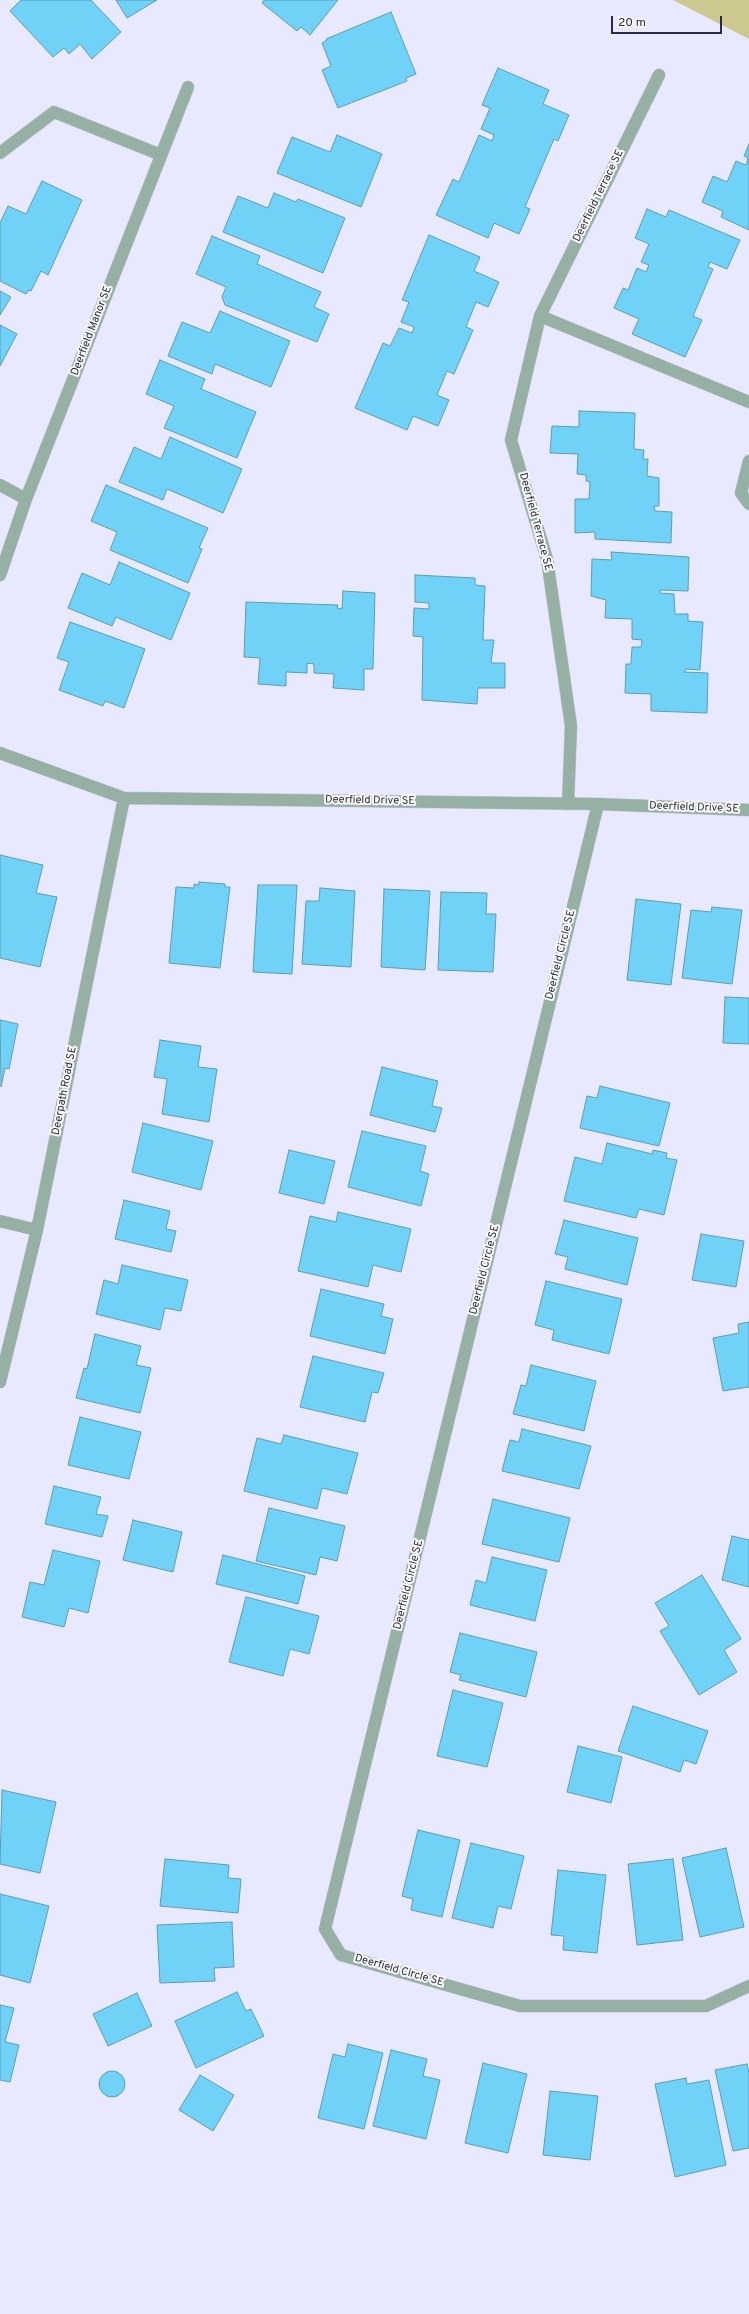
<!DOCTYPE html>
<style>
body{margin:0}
#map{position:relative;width:749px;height:2314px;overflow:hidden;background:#e8e9ff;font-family:Overpass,sans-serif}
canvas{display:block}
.scale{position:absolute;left:611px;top:16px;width:111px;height:18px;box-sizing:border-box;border:2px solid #2b2b3f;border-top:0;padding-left:5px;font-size:12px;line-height:14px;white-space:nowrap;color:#2b2b3f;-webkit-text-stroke:3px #f8f8f8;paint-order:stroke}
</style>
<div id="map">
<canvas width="749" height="2314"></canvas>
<div class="scale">20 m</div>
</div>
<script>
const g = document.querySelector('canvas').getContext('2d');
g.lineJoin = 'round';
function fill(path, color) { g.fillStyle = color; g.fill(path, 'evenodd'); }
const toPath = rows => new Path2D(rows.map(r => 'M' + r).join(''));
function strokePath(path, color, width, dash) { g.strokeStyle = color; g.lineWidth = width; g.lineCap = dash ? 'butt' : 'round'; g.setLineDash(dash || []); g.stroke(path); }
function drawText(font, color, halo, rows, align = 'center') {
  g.font = font + ' Overpass,sans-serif'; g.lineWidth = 4; g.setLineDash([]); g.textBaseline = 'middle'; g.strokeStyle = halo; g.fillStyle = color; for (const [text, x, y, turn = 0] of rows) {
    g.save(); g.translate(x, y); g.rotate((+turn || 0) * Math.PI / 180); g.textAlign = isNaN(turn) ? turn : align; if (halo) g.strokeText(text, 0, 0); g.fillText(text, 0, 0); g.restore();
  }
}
const green = toPath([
 [673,0,749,0,749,39]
]);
const building = toPath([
 [21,0,91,0,121,32,92,59,80,44,69,54,64,48,53,57,10,11,21,0],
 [116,0,157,0,127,18,116,0],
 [264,0,338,0,310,35,301,27,297,31,262,3,264,0],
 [391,12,416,74,406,78,407,81,338,108,322,70,331,66,322,43,327,40,326,39,391,12],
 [498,68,549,90,543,104,569,115,558,141,554,139,525,207,530,209,519,234,494,223,488,238,436,215,453,179,459,182,479,135,492,141,494,135,481,129,490,108,482,105,498,68],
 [337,135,382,154,361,207,277,173,292,137,330,152,337,135],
 [749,144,749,230,721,217,723,211,702,202,713,176,727,182,736,161,746,165,748,158,744,156,749,144],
 [42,181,82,200,48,275,41,271,31,291,29,290,26,294,0,281,0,223,8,206,26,214,42,181],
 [274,193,296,202,298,199,345,218,323,273,223,232,238,196,268,208,274,193],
 [647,209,666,217,669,210,740,240,727,269,710,262,708,267,713,269,693,316,702,320,685,357,632,334,639,319,614,308,623,288,628,290,637,268,646,272,649,265,641,262,649,244,635,238,647,209],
 [429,235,480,257,474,271,499,282,488,307,476,302,466,327,473,330,454,374,447,371,437,395,449,400,438,426,413,416,407,430,355,408,383,343,390,346,399,328,412,333,414,327,401,322,409,302,402,300,429,235],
 [212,236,260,256,257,264,321,292,314,307,329,314,317,342,225,305,222,297,226,287,196,274,212,236],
 [0,291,11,297,0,315,0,291],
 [220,311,290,341,271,387,215,364,212,374,168,356,182,322,210,333,220,311],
 [0,325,17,334,0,366,0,325],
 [160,360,205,379,201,389,256,412,237,458,164,428,174,406,146,394,160,360],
 [579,411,635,413,634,449,644,450,643,459,648,459,647,476,659,478,659,506,654,506,655,511,672,512,671,543,595,539,595,532,575,533,575,499,589,499,590,482,586,481,586,475,577,474,578,454,550,453,552,426,579,427,579,411],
 [170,437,242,469,223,513,167,489,163,500,119,482,134,447,161,459,170,437],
 [106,485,208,528,199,548,202,549,188,583,110,550,117,532,91,521,106,485],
 [611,552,689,557,688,591,660,590,660,593,674,594,675,614,688,614,688,621,703,622,700,670,686,669,684,672,708,673,707,713,651,711,651,694,625,693,626,664,631,664,632,647,641,647,642,640,632,639,632,619,605,618,606,600,591,596,592,559,612,560,611,552],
 [119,562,190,593,171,640,116,617,112,626,68,608,82,573,110,585,119,562],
 [415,575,475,578,475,585,485,586,483,640,494,640,491,663,505,663,505,688,478,688,477,704,422,700,423,637,413,636,414,608,429,609,429,603,415,602,415,575],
 [343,591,375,593,373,669,364,669,364,690,333,688,334,674,314,673,314,664,307,663,307,673,286,672,286,686,258,684,260,658,244,657,246,602,338,605,337,608,342,609,343,591],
 [70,622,145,649,124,708,105,701,103,706,59,690,69,662,57,658,70,622],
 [0,855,43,865,36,893,57,897,40,967,0,958,0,855],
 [199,882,225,884,225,887,230,887,220,968,169,963,176,887,194,888,194,884,199,885,199,882],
 [258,885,297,885,292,974,253,972,258,885],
 [320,888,355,891,351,967,302,964,306,901,319,901,320,888],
 [384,889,430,891,425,970,381,967,384,889],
 [441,892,487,893,486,914,496,914,493,972,438,970,441,892],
 [636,899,681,904,671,985,627,980,636,899],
 [712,907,742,910,732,984,682,978,691,910,711,912,712,907],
 [725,997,749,998,749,1044,723,1043,725,997],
 [0,1020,18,1024,9,1069,5,1068,1,1087,0,1020],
 [160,1040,201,1046,198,1067,217,1069,209,1122,162,1114,167,1079,154,1077,160,1040],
 [382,1067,438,1081,432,1106,442,1108,435,1132,370,1115,382,1067],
 [600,1086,670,1103,659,1146,580,1128,587,1096,597,1098,600,1086],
 [143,1123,213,1141,201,1190,132,1172,143,1123],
 [362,1131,426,1146,420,1171,429,1174,421,1206,348,1187,362,1131],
 [607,1143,652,1154,653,1150,667,1153,666,1158,677,1160,664,1215,639,1209,636,1218,564,1201,575,1157,602,1164,607,1143],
 [289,1150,335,1161,324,1204,279,1193,289,1150],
 [124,1200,170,1211,166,1229,176,1231,171,1252,115,1239,124,1200],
 [338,1212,411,1229,401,1272,373,1265,368,1287,298,1271,310,1216,336,1222,338,1212],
 [564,1220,638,1238,627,1285,565,1269,568,1257,555,1254,564,1220],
 [701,1234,744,1241,736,1287,692,1280,701,1234],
 [122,1265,188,1280,181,1311,165,1308,160,1330,96,1314,104,1280,118,1284,122,1265],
 [546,1281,622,1299,609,1354,552,1340,554,1330,535,1325,546,1281],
 [321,1289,384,1304,381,1316,393,1319,385,1354,310,1336,321,1289],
 [749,1322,749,1387,723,1391,713,1338,739,1333,738,1324,749,1322],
 [95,1334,141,1346,136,1365,151,1368,140,1413,76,1398,84,1368,87,1369,95,1334],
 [313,1356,384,1373,378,1393,372,1392,365,1422,300,1407,313,1356],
 [531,1365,596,1381,584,1431,513,1414,521,1385,526,1386,531,1365],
 [80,1417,141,1432,129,1479,68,1465,80,1417],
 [522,1429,591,1446,579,1489,502,1471,510,1440,519,1442,522,1429],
 [284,1435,358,1453,347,1494,322,1488,317,1509,244,1491,257,1438,281,1444,284,1435],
 [54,1486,101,1497,96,1514,108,1516,102,1537,45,1524,54,1486],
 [493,1499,570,1518,559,1562,482,1544,493,1499],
 [269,1508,345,1526,337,1561,320,1557,316,1575,256,1561,269,1508],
 [133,1520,182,1532,173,1572,123,1560,133,1520],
 [732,1536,749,1540,749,1587,722,1580,732,1536],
 [53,1550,100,1561,88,1613,69,1608,64,1627,22,1617,30,1582,44,1585,53,1550],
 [223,1555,305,1576,298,1604,216,1584,223,1555],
 [492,1557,547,1570,535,1621,470,1605,476,1580,486,1583,492,1557],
 [702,1575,741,1639,724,1650,737,1672,699,1695,660,1631,669,1626,655,1603,702,1575],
 [246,1597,319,1616,309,1654,290,1649,283,1676,229,1662,246,1597],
 [460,1633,537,1652,526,1697,459,1680,461,1675,450,1672,460,1633],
 [453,1690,503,1703,487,1767,437,1756,453,1690],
 [633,1706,708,1731,696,1764,684,1760,680,1772,618,1751,633,1706],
 [578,1746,622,1757,611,1803,567,1792,578,1746],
 [2,1790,56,1802,40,1873,0,1864,2,1790],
 [418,1830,460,1840,442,1917,411,1910,413,1899,402,1896,418,1830],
 [471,1843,524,1856,511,1909,498,1906,493,1928,452,1918,471,1843],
 [726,1848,744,1927,700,1937,682,1858,726,1848],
 [165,1859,229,1865,228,1878,241,1879,238,1913,160,1906,165,1859],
 [673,1859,683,1940,637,1945,628,1864,673,1859],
 [558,1870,606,1875,597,1953,563,1950,564,1936,551,1935,558,1870],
 [0,1894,49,1906,30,1983,0,1975,0,1894],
 [232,1922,234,1967,214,1968,215,1981,160,1983,157,1925,232,1922],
 [237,1992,246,2011,251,2009,264,2036,196,2068,175,2021,237,1992],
 [137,1993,152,2026,108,2046,93,2014,137,1993],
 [0,2005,14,2008,5,2042,19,2045,10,2082,0,2080,0,2005],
 [348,2044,383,2053,364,2129,318,2118,333,2054,345,2057,348,2044],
 [391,2050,427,2059,423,2076,440,2080,426,2139,373,2126,391,2050],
 [483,2063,527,2074,508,2153,465,2143,483,2063],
 [747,2064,749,2073,749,2148,733,2151,715,2070,747,2064],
 '99 2084a13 13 0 1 1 26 0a13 13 0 1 1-26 0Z',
 [200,2075,234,2095,213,2131,179,2110,200,2075],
 [686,2078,687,2084,709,2080,726,2165,675,2177,655,2084,686,2078],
 [550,2091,598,2096,590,2160,543,2155,550,2091]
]);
const minor = toPath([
 [0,153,54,112,161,155],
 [540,316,749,402],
 [749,461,741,493,749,504],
 [0,485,26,499],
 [0,575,26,499,188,87],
 [0,753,124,798,598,804,749,810],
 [568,804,571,726,547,559,511,440,540,316,659,75],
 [598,804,325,1929,341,1955,520,2006,706,2006,749,1986],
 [0,1221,37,1230],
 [0,1382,37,1230,124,798]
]);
const streetNames = [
 ["Deerfield Terrace SE",599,196,-64],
 ["Deerfield Manor SE",92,331,-69],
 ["Deerfield Terrace SE",535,522,75],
 ["Deerfield Drive SE",370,801,1],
 ["Deerfield Drive SE",694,808,2],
 ["Deerfield Circle SE",561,955,-76],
 ["Deerpath Road SE",65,1091,-79],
 ["Deerfield Circle SE",485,1270,-76],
 ["Deerfield Circle SE",409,1585,-76],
 ["Deerfield Circle SE",399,1971,16]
];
fill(green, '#cdc88f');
fill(building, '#70d2f6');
strokePath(building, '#5d9cb4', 1);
strokePath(minor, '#c6c7dc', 13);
strokePath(minor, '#97b0a4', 12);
drawText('11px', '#2b2b3f', '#f8f8f8', streetNames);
</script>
